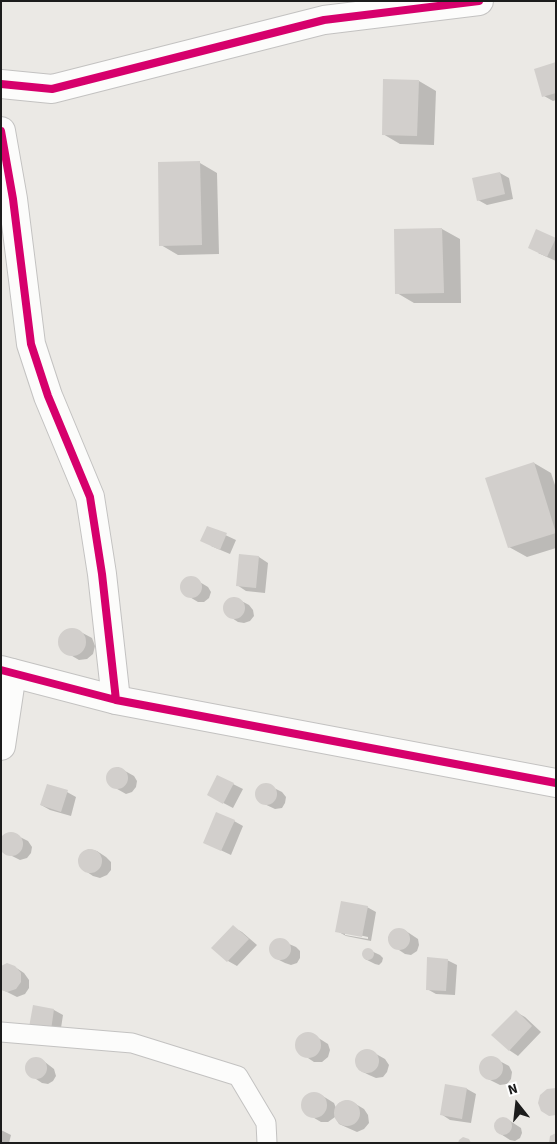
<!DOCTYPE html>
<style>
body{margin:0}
#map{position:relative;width:557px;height:1144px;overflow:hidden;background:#ebe9e5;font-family:"Source Sans 3",sans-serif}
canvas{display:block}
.frame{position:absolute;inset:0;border:2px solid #1c1c1c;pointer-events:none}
.north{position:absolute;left:492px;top:1079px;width:50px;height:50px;-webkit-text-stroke:4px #fff;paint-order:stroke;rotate:344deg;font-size:14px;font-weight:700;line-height:20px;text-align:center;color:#1c1c1c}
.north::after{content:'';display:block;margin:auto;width:18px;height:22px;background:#1c1c1c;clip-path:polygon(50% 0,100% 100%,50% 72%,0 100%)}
</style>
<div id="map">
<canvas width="557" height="1144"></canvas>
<div class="frame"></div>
<div class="north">N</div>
</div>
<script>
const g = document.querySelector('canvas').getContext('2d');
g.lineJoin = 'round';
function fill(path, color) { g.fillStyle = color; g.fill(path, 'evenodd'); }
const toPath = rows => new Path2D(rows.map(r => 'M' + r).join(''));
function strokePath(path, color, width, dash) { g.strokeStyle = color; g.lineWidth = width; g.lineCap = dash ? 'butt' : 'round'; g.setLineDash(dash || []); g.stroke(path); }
const shadow = toPath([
 [556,64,556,100,553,101,544,96],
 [419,81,436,91,434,145,400,144,383,134],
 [200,163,217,173,219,254,178,255,161,245],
 [500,173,509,178,513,199,487,205,478,200],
 [442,229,460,239,461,303,414,303,397,293,396,231],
 [555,239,556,240,556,261,538,253],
 [534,463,551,473,556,488,556,548,527,557,509,547],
 [208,527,236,540,230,554,211,546],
 [240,556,259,557,268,563,265,593,246,591,237,585],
 [187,578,193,578,208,587,211,592,209,598,204,602,198,602,183,593,181,588,182,582],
 [234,597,249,605,253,610,254,616,250,621,244,623,238,622,229,616,224,611,224,605,228,600],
 [75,629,92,638,95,646,93,654,87,659,79,660,62,650,59,643,61,635,67,630],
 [118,767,134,776,137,781,136,787,132,792,126,794,110,785,107,780,108,774,112,769],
 [217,776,243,789,233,808,208,795],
 [266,784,282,792,286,797,285,803,282,808,275,809,260,802,256,797,256,791,260,786],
 [67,792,76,797,71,816,50,810,41,805],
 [234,821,243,826,231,855,214,847],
 [12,833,28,841,32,847,31,853,27,858,20,860,4,852,1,848,1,839,5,834],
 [89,849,97,851,106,857,111,862,111,870,107,875,100,878,93,876,84,870,79,865,79,857,83,852],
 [367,907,376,912,371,941,346,936,337,931],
 [345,932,368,937,368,939,345,935],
 [233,927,242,932,257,945,237,966,228,961,213,948],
 [396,929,403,929,418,939,419,945,417,951,411,955,405,954,390,944,388,938,391,932],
 [280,940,296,947,300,951,300,958,297,963,291,965,285,963,275,958,271,953,271,947,274,941],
 [367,949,380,955,383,958,382,962,379,965,375,964,365,959,363,956,363,952],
 [447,960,457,965,455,995,436,994,427,989],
 [15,967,24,973,29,980,29,988,25,994,17,997,1,989],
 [34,1007,54,1010,63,1015,59,1041],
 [516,1012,525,1017,541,1032,518,1056,509,1050],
 [304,1034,312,1034,328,1044,330,1050,328,1057,322,1062,314,1062,299,1052,296,1045,299,1038],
 [369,1050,385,1059,389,1065,387,1072,383,1077,376,1078,369,1075,359,1070,356,1064,357,1057,361,1051],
 [492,1057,509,1066,512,1072,511,1079,507,1084,500,1085,484,1077,481,1071,481,1064,486,1059],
 [34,1059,41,1059,54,1069,56,1076,53,1081,48,1084,42,1083,27,1073,26,1067,29,1061],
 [446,1086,467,1089,476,1094,471,1123,450,1120,441,1114],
 [318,1093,334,1103,336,1108,339,1103,347,1100,354,1103,364,1109,368,1115,369,1123,364,1129,357,1132,339,1124,335,1117,328,1122,321,1122,304,1112,302,1105,304,1098,310,1094],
 [501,1118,507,1119,521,1128,522,1133,520,1138,515,1141,510,1140,496,1131,495,1126,497,1121],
 [1,1130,11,1135,9,1143,1,1143]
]);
const building = toPath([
 [556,62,556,93,542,97,534,69],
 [383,79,419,80,417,136,382,135],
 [200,161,202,245,159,246,158,162],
 [500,172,505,194,477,201,472,178],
 [442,228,444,293,395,294,394,229],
 [536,229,556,238,547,257,528,248],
 [534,462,556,533,508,548,485,478],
 [207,526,227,533,220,550,200,541],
 [239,554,259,556,256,588,236,586],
 '180 587a11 11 0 1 1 22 0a11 11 0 1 1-22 0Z',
 '223 608a11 11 0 1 1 22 0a11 11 0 1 1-22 0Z',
 '58 642a14 14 0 1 1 28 0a14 14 0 1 1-28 0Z',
 '106 778a11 11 0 1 1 22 0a11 11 0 1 1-22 0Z',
 [217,775,234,783,223,804,207,795],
 '255 794a11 11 0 1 1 22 0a11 11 0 1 1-22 0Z',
 [47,784,68,790,61,812,40,805],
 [216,812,235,820,221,851,203,843],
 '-1 844a12 12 0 1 1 24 0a12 12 0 1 1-24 0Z',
 '78 861a12 12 0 1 1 24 0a12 12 0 1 1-24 0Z',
 [341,901,368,906,362,937,335,932],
 [233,925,249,939,227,962,211,948],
 '388 939a11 11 0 1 1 22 0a11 11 0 1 1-22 0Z',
 '269 949a11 11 0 1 1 22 0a11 11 0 1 1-22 0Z',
 '362 954a6 6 0 1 1 12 0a6 6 0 1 1-12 0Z',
 [427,957,448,959,446,991,426,990],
 [7,963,15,966,21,973,21,982,16,989,7,992,1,990,1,966],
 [33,1005,54,1009,50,1037,28,1033],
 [516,1010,532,1026,509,1051,491,1035],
 '295 1045a13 13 0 1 1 26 0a13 13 0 1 1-26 0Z',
 '355 1061a12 12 0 1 1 24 0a12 12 0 1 1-24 0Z',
 '479 1068a12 12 0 1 1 24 0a12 12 0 1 1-24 0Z',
 '25 1068a11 11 0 1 1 22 0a11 11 0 1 1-22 0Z',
 [445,1084,467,1088,462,1119,440,1115],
 [556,1088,556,1115,549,1116,541,1111,538,1103,540,1095,547,1089],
 '301 1105a13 13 0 1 1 26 0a13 13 0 1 1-26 0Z',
 '334 1113a13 13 0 1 1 26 0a13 13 0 1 1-26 0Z',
 '494 1126a9 9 0 1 1 18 0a9 9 0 1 1-18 0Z',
 [556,1133,556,1143,549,1143,550,1136],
 [463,1137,469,1139,471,1143,458,1143,459,1140]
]);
const service = toPath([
 [1,1032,132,1043,238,1076,266,1123,267,1143]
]);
const minor = toPath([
 [1,84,52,89,324,20,479,1],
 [1,131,13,199,31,344,48,396,90,497,102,574,116,700],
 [1,746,12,673]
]);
const tertiary = toPath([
 [1,670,116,700,556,783]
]);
const cycleway = toPath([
 [1,84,52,89,324,20,479,1],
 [1,131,13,199,31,344,48,396,90,497,102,574,116,700],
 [1,670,116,700,556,783]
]);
fill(shadow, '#0003');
fill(building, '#d2cfcc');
strokePath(service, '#c3c2c1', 21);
strokePath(minor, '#c3c2c1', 30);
strokePath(tertiary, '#c3c2c1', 30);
strokePath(service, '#fcfcfb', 19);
strokePath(minor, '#fcfcfb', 28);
strokePath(tertiary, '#fcfcfb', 28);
strokePath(cycleway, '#d6006c', 8);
</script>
